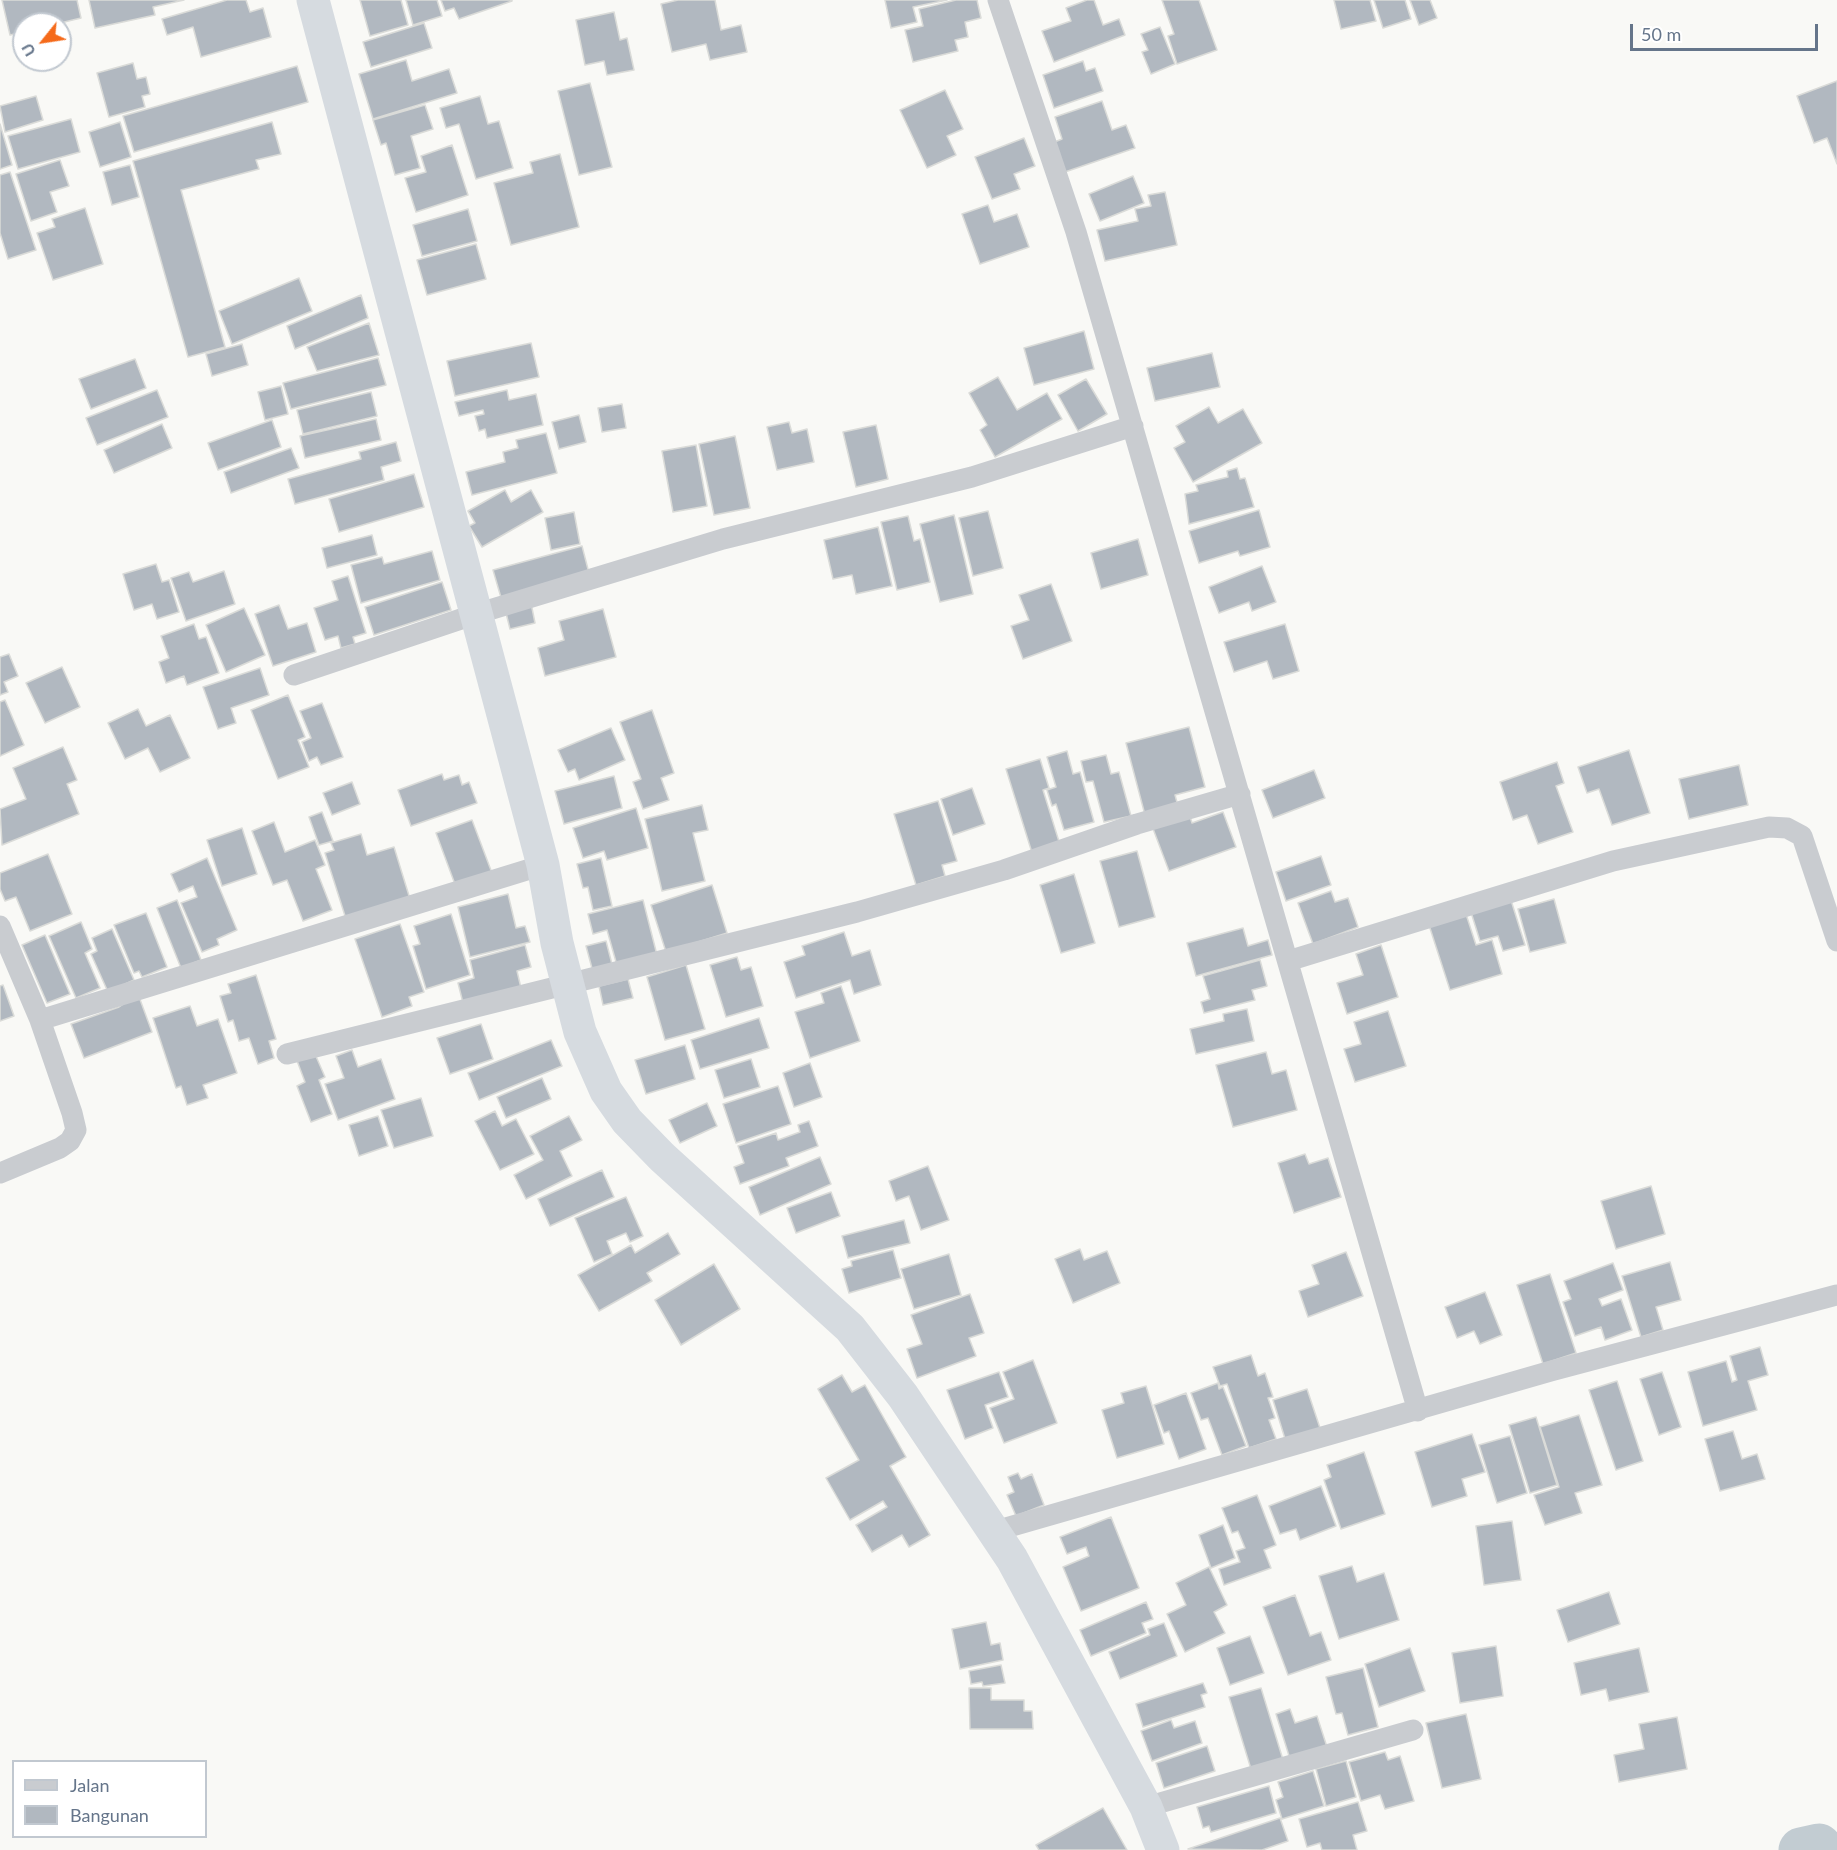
<!DOCTYPE html>
<style>
body{margin:0}
#map{position:relative;width:1837px;height:1850px;overflow:hidden;background:#f9f9f6;font-family:Lato,sans-serif}
canvas{display:block}
.legend{position:absolute;left:12px;top:1760px;width:195px;height:78px;box-sizing:border-box;background:#fff;border:2px solid #c1c8d0;margin:0;padding:8px 10px;list-style:none;font-size:18px;color:#65758a}
.legend li{display:flex;align-items:center;gap:12px;height:30px}
.legend b{width:30px;border:2px solid #c1c8d0}
.north{position:absolute;left:12px;top:12px;width:60px;height:60px;box-sizing:border-box;background:#fff;border:2px solid #c1c8d0;border-radius:50%;rotate:240deg;font-size:16px;font-weight:700;line-height:24px;text-align:center;color:#65758a}
.north::after{content:'';display:block;margin:auto;width:21px;height:27px;background:#f56a1a;clip-path:polygon(50% 0,100% 100%,50% 72%,0 100%)}
.scale{position:absolute;left:1630px;top:24px;width:188px;height:27px;box-sizing:border-box;border:3px solid #65758a;border-top:0;padding-left:8px;font-size:18px;line-height:21px;white-space:nowrap;color:#65758a;-webkit-text-stroke:4px #fff;paint-order:stroke}
</style>
<div id="map">
<canvas width="1837" height="1850"></canvas>
<ul class="legend">
<li><b style="height:8px;background:#c9ccd0"></b>Jalan</li>
<li><b style="height:16px;background:#b1b8c0"></b>Bangunan</li>
</ul>
<div class="north">U</div>
<div class="scale">50 m</div>
</div>
<script>
const g = document.querySelector('canvas').getContext('2d');
g.lineJoin = 'round';
const toPath = rows => new Path2D(rows.map(r => 'M' + r).join(''));
function strokePath(path, color, width, dash) { g.strokeStyle = color; g.lineWidth = width; g.lineCap = dash ? 'butt' : 'round'; g.setLineDash(dash || []); g.stroke(path); }
function fill(path, color) { g.fillStyle = color; g.fill(path, 'evenodd'); }
const river = toPath([
 [1801,1850,1819,1846,1823,1850]
]);
const building = toPath([
 [2,0,77,0,81,18,56,24,24,24,24,32,10,35,2,0],
 [89,0,184,0,153,7,155,15,95,28,89,0],
 [227,0,246,0,250,12,263,8,271,37,201,57,193,27,167,35,162,19,227,0],
 [360,0,401,0,408,25,370,36,360,0],
 [406,0,437,0,442,16,413,25,406,0],
 [441,0,512,0,512,1,459,19,454,8,445,11,441,0],
 [678,0,715,0,721,30,741,25,747,52,710,60,706,44,672,52,661,4,678,0],
 [885,0,947,0,913,7,917,22,891,28,885,0],
 [956,0,977,0,981,18,965,22,968,37,955,40,958,51,913,62,905,30,923,26,919,9,956,0],
 [1087,0,1094,0,1103,25,1119,19,1125,35,1054,62,1042,31,1071,21,1066,8,1087,0],
 [1162,0,1199,0,1217,50,1177,64,1168,36,1174,34,1162,0],
 [1334,0,1370,0,1376,21,1341,29,1334,0],
 [1374,0,1405,0,1411,19,1383,28,1374,0],
 [1410,0,1430,0,1437,18,1419,25,1410,0],
 [614,12,620,40,627,38,634,70,607,75,604,61,585,65,576,20,614,12],
 [424,23,432,48,371,67,363,42,424,23],
 [1160,27,1175,64,1151,74,1142,52,1148,50,1141,34,1160,27],
 [406,60,412,81,449,69,457,93,373,119,359,74,406,60],
 [1083,61,1086,71,1095,68,1103,91,1054,108,1043,75,1083,61],
 [133,63,137,79,146,77,150,94,142,96,145,107,109,117,97,73,133,63],
 [297,66,308,102,134,152,123,116,297,66],
 [1837,81,1837,164,1827,138,1814,143,1797,96,1837,81],
 [590,83,612,167,579,175,558,91,590,83],
 [945,90,963,129,947,136,956,155,927,168,900,110,945,90],
 [36,96,43,120,5,132,0,106,36,96],
 [480,96,488,124,499,121,513,168,476,179,459,124,446,128,440,108,480,96],
 [1102,101,1112,130,1126,125,1135,148,1062,173,1052,143,1062,139,1055,117,1102,101],
 [425,105,433,129,411,136,420,168,395,175,386,143,381,145,373,120,425,105],
 [71,119,80,152,18,169,8,136,71,119],
 [120,122,131,157,100,167,89,132,120,122],
 [272,122,281,154,256,160,259,169,181,190,225,347,188,357,133,161,272,122],
 [0,124,12,165,0,169,0,124],
 [1024,138,1035,166,1014,174,1020,189,992,199,975,157,1024,138],
 [452,145,468,195,416,212,405,178,426,172,421,156,452,145],
 [560,154,579,227,511,245,494,183,533,173,530,162,560,154],
 [60,160,69,186,50,192,57,212,31,221,16,174,60,160],
 [130,165,139,197,112,205,103,172,130,165],
 [10,172,36,250,8,259,0,233,0,175,10,172],
 [1133,176,1144,203,1100,221,1089,194,1133,176],
 [1165,192,1177,245,1105,261,1097,230,1138,221,1135,209,1151,206,1148,195,1165,192],
 [988,205,994,222,1017,214,1029,247,980,264,962,214,988,205],
 [85,208,103,264,53,280,37,233,55,227,52,219,85,208],
 [468,209,477,241,422,256,413,225,468,209],
 [476,244,486,279,427,295,417,260,476,244],
 [299,278,312,311,232,344,219,311,299,278],
 [361,295,368,318,295,349,287,326,361,295],
 [369,323,379,355,317,371,307,347,369,323],
 [1084,331,1094,369,1034,385,1024,348,1084,331],
 [531,343,539,377,455,396,447,361,531,343],
 [242,344,248,365,212,376,206,354,242,344],
 [1212,353,1220,387,1155,401,1147,368,1212,353],
 [378,358,386,385,291,409,283,383,378,358],
 [135,359,146,388,91,409,79,379,135,359],
 [998,377,1017,410,1047,393,1062,419,995,457,980,430,987,425,969,393,998,377],
 [1086,379,1107,414,1078,431,1058,395,1086,379],
 [281,386,288,414,265,420,258,392,281,386],
 [157,390,168,417,97,445,86,418,157,390],
 [507,390,509,400,536,394,543,425,487,438,485,429,479,431,475,416,484,414,483,410,459,416,455,402,507,390],
 [371,392,377,416,303,434,297,410,371,392],
 [622,404,626,428,602,432,598,408,622,404],
 [1209,407,1218,423,1243,409,1262,443,1193,482,1174,448,1185,442,1176,426,1209,407],
 [579,415,586,442,559,449,552,422,579,415],
 [376,419,381,440,305,458,300,436,376,419],
 [272,420,281,447,218,470,208,443,272,420],
 [789,422,792,433,807,429,814,462,777,470,767,427,789,422],
 [162,424,172,448,114,473,104,450,162,424],
 [876,425,888,479,856,487,843,432,876,425],
 [546,433,557,473,472,495,466,472,505,462,503,452,518,448,516,440,546,433],
 [735,436,750,508,714,515,699,444,735,436],
 [396,442,401,461,381,467,384,480,295,504,288,479,361,459,359,452,396,442],
 [696,445,707,506,673,512,662,451,696,445],
 [291,448,299,468,231,493,224,472,291,448],
 [1237,468,1240,479,1245,478,1254,507,1189,524,1185,494,1198,491,1196,485,1228,477,1227,471,1237,468],
 [414,474,424,507,339,532,329,499,414,474],
 [505,490,511,502,531,490,543,512,482,547,469,526,475,523,468,511,505,490],
 [1259,510,1270,547,1240,556,1238,551,1199,563,1189,531,1259,510],
 [988,511,1003,568,973,576,959,518,988,511],
 [574,512,580,544,551,550,545,518,574,512],
 [954,515,973,594,940,602,920,524,954,515],
 [908,516,914,541,920,539,930,582,897,590,881,522,908,516],
 [878,527,892,586,856,594,852,575,833,579,824,540,878,527],
 [372,535,377,555,327,568,322,548,372,535],
 [1138,539,1148,575,1101,589,1091,553,1138,539],
 [582,546,590,577,502,601,493,570,582,546],
 [432,551,440,580,361,603,351,565,382,557,384,564,432,551],
 [156,564,162,582,169,580,179,612,157,619,152,604,134,610,123,574,156,564],
 [1262,566,1276,602,1252,611,1249,602,1219,613,1209,587,1262,566],
 [224,571,235,604,186,621,171,578,189,572,193,582,224,571],
 [348,576,366,633,353,637,355,644,341,648,338,636,325,640,314,608,338,600,332,581,348,576],
 [442,582,451,610,374,635,365,607,442,582],
 [1051,584,1072,641,1023,659,1011,626,1029,620,1019,595,1051,584],
 [531,603,535,623,510,629,505,609,531,603],
 [279,605,288,629,307,623,316,652,273,666,255,614,279,605],
 [244,608,265,655,226,672,206,625,244,608],
 [603,609,616,657,545,676,538,648,564,640,559,621,603,609],
 [194,624,199,639,206,637,219,673,187,685,184,676,166,683,159,662,169,658,161,636,194,624],
 [1285,624,1299,671,1273,679,1267,661,1234,672,1224,642,1285,624],
 [9,654,18,676,4,682,8,692,0,695,0,657,9,654],
 [62,667,80,707,45,723,26,683,62,667],
 [260,668,269,695,231,708,236,723,218,729,203,687,260,668],
 [288,695,305,737,298,740,309,767,278,779,251,710,288,695],
 [5,700,24,745,0,756,0,702,5,700],
 [322,703,343,757,321,765,317,757,309,761,302,742,311,738,300,711,322,703],
 [138,709,146,726,170,715,190,758,160,772,148,748,125,759,108,723,138,709],
 [652,710,674,773,661,778,669,800,643,809,633,782,641,779,620,722,652,710],
 [1189,727,1205,787,1175,795,1178,806,1145,815,1126,743,1189,727],
 [611,728,625,760,579,780,575,769,568,772,558,750,611,728],
 [63,747,77,780,67,784,79,814,2,845,0,809,26,799,13,768,63,747],
 [1629,750,1650,813,1612,825,1599,789,1587,793,1578,767,1629,750],
 [1067,751,1073,774,1080,772,1094,822,1064,830,1056,804,1052,806,1047,790,1056,787,1047,757,1067,751],
 [1106,755,1111,774,1119,772,1131,816,1104,822,1093,781,1086,782,1081,761,1106,755],
 [1040,759,1049,788,1043,790,1061,848,1033,856,1006,769,1040,759],
 [1557,762,1564,783,1556,786,1573,832,1538,844,1527,815,1513,820,1500,782,1557,762],
 [1739,765,1748,805,1689,819,1679,779,1739,765],
 [1314,770,1325,798,1273,818,1262,790,1314,770],
 [442,774,444,780,459,775,462,785,469,782,477,803,411,826,398,790,442,774],
 [614,776,622,808,564,824,555,791,614,776],
 [352,782,360,804,332,815,323,793,352,782],
 [972,788,985,824,953,835,941,799,972,788],
 [938,801,957,861,942,865,945,876,916,885,894,814,938,801],
 [702,805,708,830,693,833,705,881,662,891,645,819,702,805],
 [636,808,648,848,607,860,604,851,583,858,573,828,636,808],
 [322,812,333,841,319,845,309,817,322,812],
 [1223,812,1236,847,1169,871,1152,826,1189,813,1192,823,1223,812],
 [472,820,492,873,456,887,436,833,472,820],
 [274,822,285,852,315,840,325,865,316,869,332,910,303,921,287,880,273,885,252,831,274,822],
 [242,828,257,874,222,886,207,840,242,828],
 [361,834,367,855,394,847,410,899,346,919,325,853,334,850,331,843,361,834],
 [1137,851,1155,917,1119,927,1100,861,1137,851],
 [48,854,72,914,30,931,16,897,5,901,0,889,0,873,48,854],
 [1321,856,1331,885,1286,901,1276,872,1321,856],
 [207,858,237,930,217,939,219,945,202,952,181,903,197,897,193,886,179,892,171,874,207,858],
 [601,858,612,906,593,910,588,887,583,888,577,864,601,858],
 [1074,874,1095,943,1061,953,1040,885,1074,874],
 [712,885,727,933,666,952,651,905,712,885],
 [1331,891,1335,902,1348,898,1358,927,1313,944,1298,903,1331,891],
 [508,894,516,928,525,926,530,942,470,957,458,907,508,894],
 [1510,897,1525,945,1503,951,1498,936,1480,941,1470,909,1510,897],
 [1554,899,1566,943,1530,952,1518,909,1554,899],
 [177,900,201,960,181,968,157,908,177,900],
 [643,900,658,959,618,969,607,930,593,934,588,914,643,900],
 [1465,911,1476,945,1492,940,1502,974,1450,990,1428,922,1465,911],
 [146,913,167,967,142,977,139,971,134,973,114,925,146,913],
 [451,914,470,975,426,989,413,946,420,944,414,926,451,914],
 [81,922,92,949,85,953,100,988,76,998,49,936,81,922],
 [400,924,424,992,409,997,412,1006,382,1017,355,939,400,924],
 [1243,928,1248,946,1268,940,1272,955,1196,976,1187,943,1243,928],
 [112,929,134,980,108,992,91,954,97,951,92,938,112,929],
 [844,932,852,956,870,950,881,985,854,994,850,980,796,998,784,962,805,955,802,946,844,932],
 [45,935,70,994,47,1003,22,945,45,935],
 [606,941,613,968,593,972,586,946,606,941],
 [525,945,531,967,517,971,521,988,463,1003,458,983,474,978,470,960,525,945],
 [1381,945,1398,997,1347,1014,1337,983,1363,975,1356,954,1381,945],
 [737,957,741,970,751,967,763,1006,726,1017,710,965,737,957],
 [1260,960,1267,986,1252,990,1255,1000,1204,1013,1201,1002,1210,999,1203,976,1260,960],
 [686,965,705,1029,665,1040,647,977,686,965],
 [256,975,276,1039,269,1041,274,1058,258,1064,249,1038,239,1041,233,1020,228,1022,220,996,231,993,228,984,256,975],
 [628,979,633,998,603,1005,599,986,628,979],
 [3,985,14,1016,0,1021,0,986,3,985],
 [841,986,860,1041,810,1058,795,1012,824,1003,821,993,841,986],
 [138,994,152,1032,84,1058,71,1024,119,1007,138,994],
 [190,1006,197,1026,218,1019,237,1073,203,1085,208,1098,187,1105,181,1086,176,1088,153,1018,190,1006],
 [1247,1009,1254,1041,1196,1054,1190,1029,1224,1021,1223,1014,1247,1009],
 [1388,1011,1406,1066,1355,1082,1344,1049,1361,1044,1354,1022,1388,1011],
 [759,1018,769,1048,700,1069,691,1040,759,1018],
 [481,1024,493,1059,450,1074,437,1038,481,1024],
 [551,1040,562,1066,479,1100,468,1073,551,1040],
 [685,1045,695,1079,646,1094,635,1060,685,1045],
 [352,1050,358,1067,381,1059,395,1099,338,1120,325,1084,344,1078,336,1056,352,1050],
 [1266,1052,1272,1074,1286,1070,1297,1110,1233,1127,1216,1065,1266,1052],
 [315,1054,325,1077,319,1080,332,1114,311,1122,297,1086,305,1082,296,1058,315,1054],
 [751,1059,760,1087,724,1098,715,1070,751,1059],
 [810,1063,822,1097,794,1107,783,1073,810,1063],
 [542,1078,551,1099,506,1118,497,1097,542,1078],
 [778,1086,791,1124,736,1143,723,1104,778,1086],
 [421,1098,433,1136,394,1148,381,1110,421,1098],
 [707,1103,717,1126,680,1143,669,1120,707,1103],
 [495,1111,502,1126,516,1119,534,1154,500,1170,475,1121,495,1111],
 [378,1116,388,1146,359,1156,349,1125,378,1116],
 [569,1116,582,1140,560,1151,572,1176,526,1199,514,1175,543,1160,530,1136,569,1116],
 [809,1121,818,1146,786,1158,789,1166,740,1184,734,1167,744,1163,738,1146,776,1133,778,1140,800,1132,798,1125,809,1121],
 [1305,1154,1309,1164,1328,1158,1341,1197,1294,1213,1278,1163,1305,1154],
 [820,1157,831,1184,760,1215,749,1187,820,1157],
 [928,1166,949,1220,921,1230,909,1196,896,1201,889,1181,928,1166],
 [602,1170,614,1197,550,1226,538,1199,602,1170],
 [1651,1186,1665,1234,1616,1249,1601,1201,1651,1186],
 [831,1192,840,1216,796,1233,787,1208,831,1192],
 [626,1197,643,1236,630,1242,626,1233,607,1241,612,1254,594,1262,575,1218,626,1197],
 [904,1220,910,1243,848,1258,842,1236,904,1220],
 [668,1233,680,1254,647,1273,652,1281,599,1311,578,1275,631,1245,635,1253,668,1233],
 [1080,1249,1084,1260,1107,1251,1120,1283,1073,1303,1055,1259,1080,1249],
 [893,1250,901,1278,849,1293,842,1269,852,1266,851,1261,893,1250],
 [1346,1252,1363,1296,1308,1317,1299,1291,1319,1284,1312,1265,1346,1252],
 [949,1254,961,1295,914,1309,901,1269,949,1254],
 [1670,1262,1681,1300,1656,1307,1663,1330,1641,1337,1622,1276,1670,1262],
 [1613,1263,1623,1290,1599,1299,1602,1306,1621,1299,1632,1330,1605,1340,1601,1327,1575,1336,1563,1302,1571,1299,1564,1281,1613,1263],
 [714,1264,740,1309,681,1345,655,1300,714,1264],
 [1550,1274,1576,1353,1543,1364,1517,1285,1550,1274],
 [1485,1292,1502,1335,1480,1344,1474,1331,1457,1338,1445,1307,1485,1292],
 [970,1294,984,1333,969,1338,976,1356,917,1378,907,1349,922,1344,911,1315,970,1294],
 [1760,1347,1768,1375,1748,1381,1757,1410,1703,1426,1688,1372,1726,1361,1732,1382,1737,1380,1730,1356,1760,1347],
 [1251,1355,1258,1376,1265,1373,1273,1397,1268,1398,1275,1418,1269,1420,1276,1439,1249,1448,1227,1384,1220,1386,1213,1367,1251,1355],
 [1033,1360,1057,1423,1004,1443,990,1408,1014,1399,1003,1372,1033,1360],
 [999,1372,1008,1397,985,1405,993,1428,965,1439,947,1390,999,1372],
 [1662,1372,1681,1427,1659,1435,1640,1379,1662,1372],
 [842,1375,852,1392,865,1385,906,1457,890,1466,930,1535,909,1547,902,1535,872,1552,856,1525,887,1507,883,1501,850,1520,826,1478,859,1460,818,1389,842,1375],
 [1617,1381,1643,1461,1616,1470,1589,1390,1617,1381],
 [1218,1383,1219,1389,1223,1387,1246,1446,1222,1455,1208,1418,1201,1420,1191,1393,1218,1383],
 [1146,1386,1164,1444,1117,1458,1102,1410,1124,1403,1121,1393,1146,1386],
 [1307,1389,1321,1431,1286,1442,1273,1400,1307,1389],
 [1186,1393,1206,1449,1179,1459,1169,1431,1164,1433,1154,1405,1186,1393],
 [1579,1415,1602,1485,1575,1493,1582,1513,1545,1525,1534,1495,1559,1487,1540,1427,1579,1415],
 [1536,1417,1557,1485,1530,1493,1509,1425,1536,1417],
 [1733,1431,1742,1459,1757,1454,1765,1479,1720,1491,1705,1439,1733,1431],
 [1472,1434,1485,1472,1462,1479,1467,1496,1432,1507,1415,1452,1472,1434],
 [1510,1436,1527,1493,1497,1503,1479,1445,1510,1436],
 [1364,1452,1385,1514,1341,1529,1324,1480,1331,1477,1327,1465,1364,1452],
 [1018,1473,1021,1479,1032,1474,1044,1505,1016,1516,1007,1495,1014,1492,1008,1477,1018,1473],
 [1321,1486,1336,1526,1300,1540,1296,1529,1280,1534,1269,1506,1321,1486],
 [1257,1495,1276,1545,1264,1550,1271,1568,1224,1585,1219,1569,1240,1562,1236,1551,1245,1548,1238,1531,1232,1533,1222,1508,1257,1495],
 [1111,1517,1139,1588,1081,1611,1063,1567,1089,1556,1086,1547,1067,1554,1060,1537,1111,1517],
 [1512,1521,1521,1580,1484,1585,1476,1526,1512,1521],
 [1223,1525,1235,1558,1211,1568,1199,1535,1223,1525],
 [1352,1566,1357,1582,1384,1573,1399,1620,1339,1639,1319,1576,1352,1566],
 [1209,1567,1227,1605,1214,1612,1225,1633,1185,1652,1167,1614,1186,1605,1176,1583,1209,1567],
 [1609,1592,1620,1624,1568,1642,1557,1610,1609,1592],
 [1295,1595,1310,1636,1321,1632,1331,1660,1288,1675,1263,1607,1295,1595],
 [1146,1602,1153,1619,1142,1623,1146,1633,1091,1656,1080,1630,1146,1602],
 [986,1622,991,1645,1000,1643,1003,1660,960,1669,952,1629,986,1622],
 [1164,1623,1177,1656,1120,1679,1109,1652,1150,1635,1148,1629,1164,1623],
 [1250,1636,1264,1673,1230,1685,1217,1648,1250,1636],
 [1496,1646,1503,1696,1460,1703,1452,1653,1496,1646],
 [1410,1648,1425,1691,1379,1707,1365,1664,1410,1648],
 [1639,1648,1649,1692,1609,1701,1606,1689,1581,1695,1574,1663,1639,1648],
 [1001,1665,1005,1683,983,1686,982,1682,971,1684,969,1671,1001,1665],
 [1363,1668,1378,1727,1348,1735,1342,1713,1336,1714,1326,1677,1363,1668],
 [1203,1683,1207,1693,1201,1695,1205,1707,1143,1727,1136,1704,1203,1683],
 [969,1688,991,1688,991,1700,1024,1700,1024,1711,1032,1711,1033,1729,970,1729,969,1688],
 [1261,1688,1284,1763,1251,1769,1229,1697,1261,1688],
 [1290,1709,1295,1723,1317,1716,1327,1747,1290,1759,1276,1714,1290,1709],
 [1466,1714,1481,1779,1442,1788,1426,1723,1466,1714],
 [1677,1717,1687,1769,1619,1782,1614,1755,1644,1749,1639,1724,1677,1717],
 [1171,1720,1174,1728,1195,1721,1202,1743,1152,1761,1141,1731,1171,1720],
 [1207,1746,1215,1771,1164,1788,1156,1763,1207,1746],
 [1385,1752,1388,1760,1400,1756,1414,1801,1385,1809,1380,1795,1361,1801,1349,1762,1385,1752],
 [1346,1761,1356,1797,1326,1806,1316,1769,1346,1761],
 [1313,1771,1324,1806,1282,1819,1276,1800,1283,1797,1278,1782,1313,1771],
 [1269,1786,1276,1813,1211,1832,1209,1826,1203,1828,1197,1807,1269,1786],
 [1358,1802,1367,1831,1353,1835,1357,1850,1322,1850,1320,1843,1307,1847,1299,1819,1358,1802],
 [1103,1808,1127,1850,1039,1850,1036,1845,1103,1808],
 [1280,1818,1288,1841,1262,1850,1188,1849,1280,1818]
]);
const minor = toPath([
 [998,0,1076,232,1418,1411],
 [294,675,476,614,723,539,972,477,1133,426],
 [0,926,40,1020,543,865],
 [1288,961,1613,861,1769,827,1787,828,1802,836,1837,941],
 [287,1054,857,912,1004,870,1137,824,1240,794],
 [0,1173,60,1148,70,1141,76,1130,72,1113,40,1020],
 [995,1531,1551,1371,1837,1295],
 [1146,1807,1413,1730]
]);
const trunk = toPath([
 [313,0,543,865,557,943,580,1032,606,1091,627,1121,662,1157,850,1328,903,1396,1012,1559,1146,1807,1163,1850]
]);
strokePath(river, '#c2ccd2', 45);
fill(building, '#b1b8c0');
strokePath(building, '#dadbd8', 1.5);
strokePath(minor, '#c9ccd0', 21);
strokePath(trunk, '#d6dbe0', 33);
</script>
